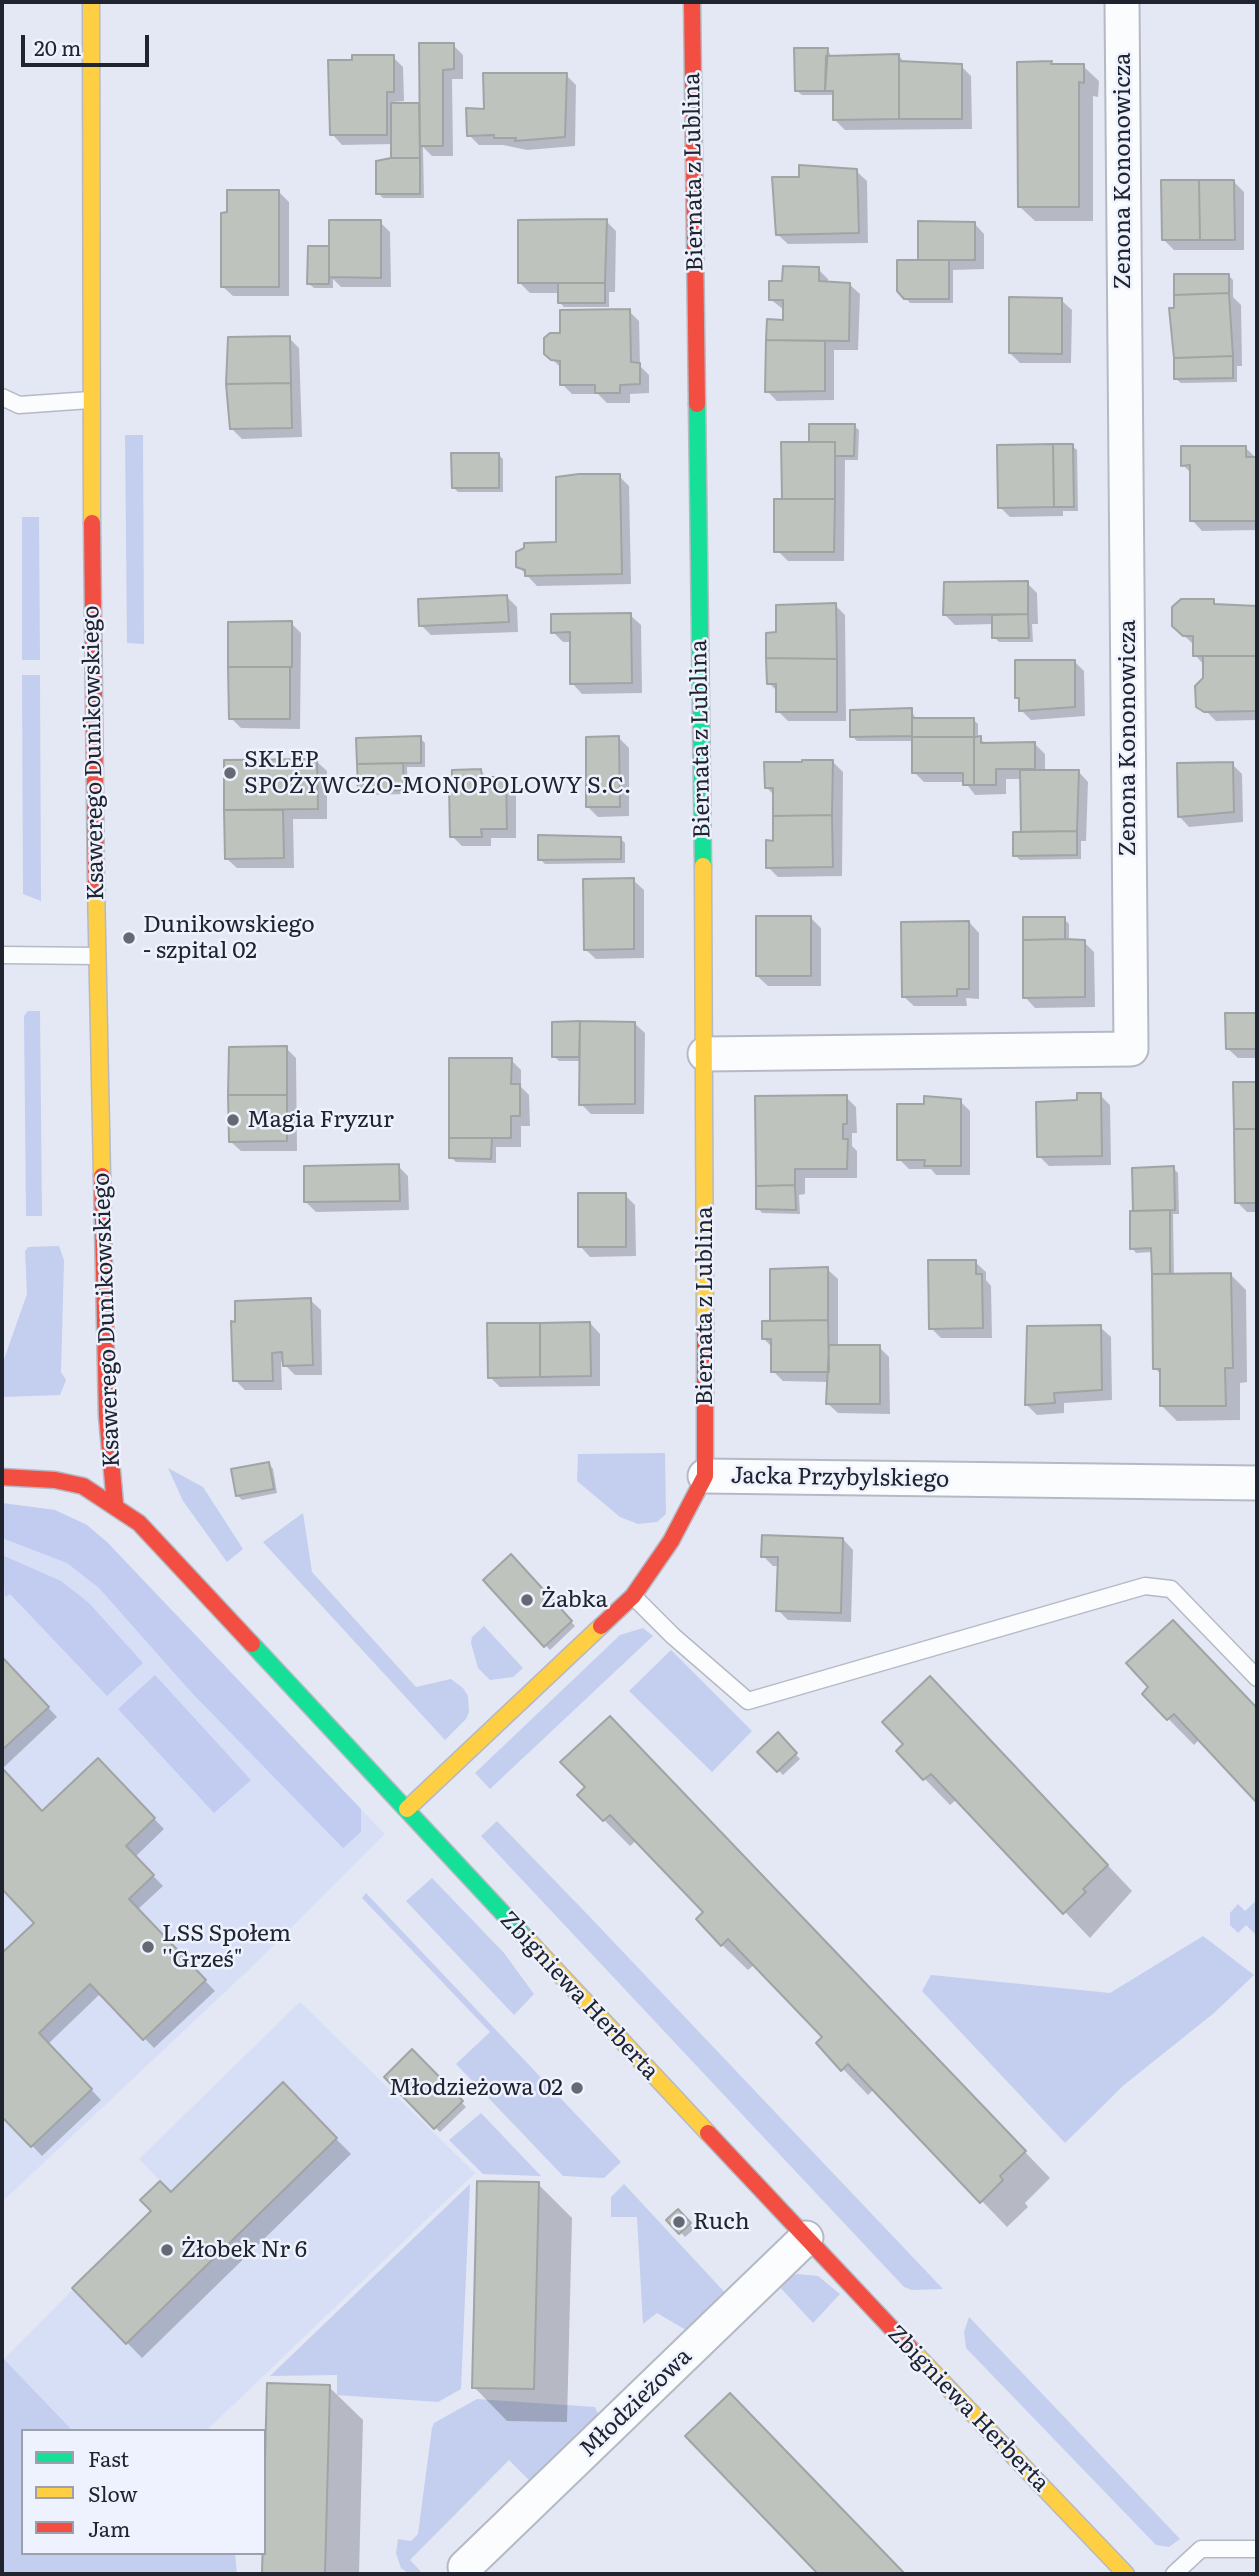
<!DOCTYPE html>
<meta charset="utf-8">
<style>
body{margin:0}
#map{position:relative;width:1259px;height:2576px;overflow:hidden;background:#e4e8f4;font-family:Literata,serif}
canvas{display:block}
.frame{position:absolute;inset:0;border:4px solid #20242e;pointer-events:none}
.legend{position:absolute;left:21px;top:2429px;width:245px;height:126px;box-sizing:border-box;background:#eef2fe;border:2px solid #9ca0ab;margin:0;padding:9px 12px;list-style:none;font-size:21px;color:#20242e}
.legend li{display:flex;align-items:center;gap:14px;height:35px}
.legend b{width:35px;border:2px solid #9ca0ab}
.scale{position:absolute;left:21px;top:35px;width:128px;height:32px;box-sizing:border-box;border:4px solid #20242e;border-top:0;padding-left:9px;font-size:21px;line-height:24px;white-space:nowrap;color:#20242e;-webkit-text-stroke:5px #eef2fe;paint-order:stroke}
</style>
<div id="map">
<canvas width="1259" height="2576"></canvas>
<div class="frame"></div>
<ul class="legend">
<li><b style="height:9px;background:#16e098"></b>Fast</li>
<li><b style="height:9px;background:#ffcf43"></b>Slow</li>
<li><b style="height:9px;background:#f24e42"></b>Jam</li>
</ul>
<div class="scale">20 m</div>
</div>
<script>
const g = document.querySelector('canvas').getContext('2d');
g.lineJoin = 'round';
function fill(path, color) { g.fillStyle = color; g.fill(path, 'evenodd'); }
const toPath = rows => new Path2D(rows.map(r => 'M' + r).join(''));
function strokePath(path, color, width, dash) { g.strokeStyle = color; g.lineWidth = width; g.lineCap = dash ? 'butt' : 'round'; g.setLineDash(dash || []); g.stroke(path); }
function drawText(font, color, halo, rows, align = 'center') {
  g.font = font + ' Literata,serif'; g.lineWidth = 5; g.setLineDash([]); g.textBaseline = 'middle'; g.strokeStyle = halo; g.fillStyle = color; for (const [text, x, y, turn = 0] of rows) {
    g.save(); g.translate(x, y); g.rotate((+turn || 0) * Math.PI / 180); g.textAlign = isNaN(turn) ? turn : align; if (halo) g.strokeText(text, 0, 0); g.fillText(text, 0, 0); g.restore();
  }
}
const built = toPath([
 [2,1503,55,1510,87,1525,385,1834,259,1960,2,2202],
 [300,2002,475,2173,206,2431,73,2431,4,2359,150,2212,140,2200,160,2181,139,2159]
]);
const green = toPath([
 [125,435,143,435,144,644,127,643],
 [22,517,39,517,40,660,22,660],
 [22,675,40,675,41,901,23,894],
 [28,1011,40,1011,42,1216,26,1216,24,1016],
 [59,1246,64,1260,61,1372,66,1380,60,1395,2,1397,2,1365,27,1294,25,1251,28,1247],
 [665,1453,666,1514,657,1522,638,1524,620,1517,577,1481,578,1454],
 [168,1468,203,1487,243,1549,227,1562,183,1501],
 [303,1513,312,1572,416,1687,451,1679,463,1688,468,1696,469,1712,466,1719,445,1740,263,1542],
 [484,1626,523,1668,513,1677,490,1680,478,1668,471,1643,472,1637],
 [643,1628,653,1636,490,1789,475,1773,620,1635],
 [671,1650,752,1731,712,1772,629,1691],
 [497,1821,588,1915,943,2289,912,2290,904,2287,481,1836],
 [432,1878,504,1953,534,1994,514,2015,406,1901],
 [366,1893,621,2162,604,2178,563,2176,456,2064,490,2032,362,1898],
 [1257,1900,1257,1936,1246,1925,1238,1933,1230,1925,1230,1913,1238,1904,1245,1911],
 [1203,1936,1254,1975,1214,2013,1124,2085,1065,2143,922,1991,931,1975,1110,1993],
 [481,2113,541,2176,483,2174,449,2140],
 [470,2184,461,2389,438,2402,337,2395,337,2375,270,2376],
 [624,2184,730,2298,691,2333,657,2313,643,2324,637,2217,611,2217,611,2197],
 [798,2274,818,2276,840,2294,813,2323,777,2284,783,2277],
 [969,2317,1070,2423,1180,2539,1169,2547,1156,2545,966,2348,964,2332],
 [2,2357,73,2431,23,2431,23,2553,235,2553,237,2574,2,2574],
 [477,2399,595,2407,599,2416,534,2485,509,2460,410,2560,423,2574,409,2574,401,2568,396,2553,398,2539,411,2541,418,2534,432,2428,434,2423]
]);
const forest = toPath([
 [2,1503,55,1510,87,1525,107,1542,361,1809,361,1832,343,1848,192,1693,99,1588,67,1563,2,1538],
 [2,1555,61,1581,89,1603,143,1663,107,1696,10,1594,5,1597],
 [155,1675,251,1780,214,1813,118,1709]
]);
const shadow = toPath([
 [453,45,463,55,463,79,452,79,453,156,432,156,423,147,424,198,383,198,378,193,393,160,393,144,342,145,332,134,393,57,403,67,404,101,393,102,393,105,418,105,421,108],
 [827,49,832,57,898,55,905,63,961,66,971,76,972,129,845,130,835,120,835,98,832,95,802,95,797,91],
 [1083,66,1099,81,1098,97,1093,96,1093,221,1035,221,1019,206],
 [566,75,576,85,575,146,527,150,503,145,479,145,469,135,485,110],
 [856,171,867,181,868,243,788,244,777,234,774,179],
 [1234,182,1244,192,1244,250,1174,250,1164,240],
 [279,192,289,202,289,296,233,296,222,286],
 [606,221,616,231,615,292,609,292,609,307,564,307,560,303,560,293,530,293,520,283],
 [380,222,390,232,391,287,341,287,333,279,333,288,314,288,309,284,331,248],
 [974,223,984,234,984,269,953,270,953,303,910,303,899,290,920,262],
 [818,269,828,279,828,284,849,284,860,294,858,350,834,350,834,400,777,401,767,391,769,321,784,322,784,310,770,299,784,282],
 [1228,275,1233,280,1233,297,1241,305,1242,366,1237,366,1237,382,1181,383,1176,379],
 [1061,300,1072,310,1071,363,1020,363,1010,353],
 [629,311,639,321,640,366,649,375,649,393,630,394,630,403,607,403,598,394,572,394,562,384,562,369,546,353,562,335],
 [289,338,299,348,302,437,242,439,232,429],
 [854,426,859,430,858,460,845,460,844,561,788,561,778,551,783,500,810,444],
 [1072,446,1077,450,1078,511,1063,511,1063,516,1010,517,1000,507],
 [1245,447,1257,459,1257,530,1202,531,1192,520,1192,474,1183,465],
 [498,454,503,459,503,492,458,492,453,487],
 [619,476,629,486,631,584,537,586,518,566,558,543],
 [1027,583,1037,593,1038,624,1032,624,1033,642,999,642,994,637,994,624,955,625,945,615],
 [507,597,517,607,518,632,431,635,421,625],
 [1213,601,1219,607,1257,607,1257,720,1216,721,1205,710,1204,665,1195,655,1194,645,1174,626],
 [835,605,845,615,846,721,788,721,778,711,778,692,769,683,777,633],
 [630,615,641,625,642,693,582,694,572,683,572,642,563,642,553,632],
 [291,623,301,633,300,729,241,728,231,718],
 [1074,661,1084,671,1085,716,1031,720,1021,710,1021,701,1017,697],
 [911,710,916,719,973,719,978,724,978,738,987,744,1035,744,1045,754,1045,772,1078,771,1088,782,1086,841,1081,841,1081,859,1020,860,1015,855,1026,834,1022,779,1006,779,1006,794,975,795,965,782,924,782,914,772,914,741,857,741,852,736],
 [420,738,425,743,425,767,407,767,408,794,364,795,359,790],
 [619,738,629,748,629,816,598,817,588,807],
 [316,761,327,771,327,819,293,819,294,868,237,868,226,858,226,762],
 [833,762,843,772,842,876,778,877,768,867,775,842,775,796,766,787],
 [1232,764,1242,774,1243,822,1189,827,1179,816],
 [481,771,488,779,505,779,516,789,516,838,491,838,491,846,462,846,452,836],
 [620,838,625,843,625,863,545,864,540,859],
 [633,880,644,890,644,958,596,959,585,949],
 [811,918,821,928,821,986,768,986,757,976],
 [1064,919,1069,924,1069,942,1084,942,1094,952,1095,1007,1035,1008,1025,997],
 [969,922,979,933,979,999,966,998,967,1006,914,1006,903,996],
 [1227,1015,1257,1015,1257,1058,1238,1058,1227,1048],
 [554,1023,634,1023,645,1033,644,1114,591,1114,581,1104,581,1061,559,1061,554,1056],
 [286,1048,296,1058,297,1151,241,1151,230,1141],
 [511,1060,521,1070,521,1087,529,1095,530,1126,521,1126,521,1147,496,1147,496,1163,456,1162,451,1157],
 [1235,1084,1257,1084,1257,1212,1247,1212,1237,1202],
 [1100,1095,1110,1105,1111,1165,1049,1166,1039,1156,1079,1102],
 [846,1097,856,1107,857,1133,852,1133,852,1146,857,1151,857,1178,805,1178,805,1194,799,1195,800,1214,762,1213,758,1208],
 [960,1101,970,1111,970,1175,936,1175,931,1169,909,1169,899,1159],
 [398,1166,408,1176,409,1210,316,1212,305,1201],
 [1173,1168,1178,1173,1179,1214,1173,1214,1174,1276,1231,1275,1246,1290,1247,1382,1240,1383,1240,1420,1177,1421,1162,1406,1161,1375,1155,1368,1153,1252,1136,1253,1132,1248,1134,1169],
 [625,1195,635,1205,636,1256,590,1257,580,1246],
 [975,1262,986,1272,986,1280,991,1286,992,1338,941,1338,931,1328],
 [827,1269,838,1279,838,1347,879,1347,889,1357,890,1414,838,1413,827,1403,827,1382,783,1381,773,1371,772,1347,763,1338,772,1323],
 [310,1300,321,1310,322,1375,295,1375,281,1361,282,1390,245,1390,235,1380],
 [590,1323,600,1334,600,1386,500,1387,490,1377],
 [1100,1327,1111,1337,1112,1400,1064,1403,1064,1413,1037,1415,1027,1405],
 [269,1464,273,1469,277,1493,242,1500,237,1495],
 [843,1539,853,1550,851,1622,788,1620,778,1610,779,1566,773,1566,763,1556],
 [511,1557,575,1626,550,1650,486,1580],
 [1198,1648,1257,1709,1257,1800,1200,1739,1194,1745,1144,1694],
 [2,1659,57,1717,2,1769],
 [956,1704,1132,1891,1090,1938,957,1799,950,1805,898,1751],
 [778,1735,800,1759,783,1775,760,1752],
 [635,1745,1050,2178,1025,2203,1028,2207,1007,2227,874,2089,868,2095,818,2043,824,2037,755,1964,748,1970,722,1945,698,1919,706,1912,637,1840,630,1846,579,1795],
 [98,1760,164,1829,135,1857,163,1886,137,1910,215,1991,154,2048,101,1993,48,2044,101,2100,42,2156,2,2114,2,1955,36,1923,2,1886,2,1770,42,1813],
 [412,2051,466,2107,440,2132,386,2077],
 [283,2085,351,2154,142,2358,74,2288],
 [538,2184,572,2218,567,2422,507,2421,474,2387],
 [678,2212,694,2229,685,2237,669,2220],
 [269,2385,329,2387,363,2420,359,2574,263,2574]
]);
const building = toPath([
 [419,43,454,43,454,69,443,70,443,146,420,146,419,43],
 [794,48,828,48,825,91,795,91,794,48],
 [899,54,899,119,833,120,833,91,825,91,826,56,899,54],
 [352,55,394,55,394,92,387,92,387,135,330,135,328,60,352,60,352,55],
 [899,61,962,64,962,119,899,119,899,61],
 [1052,61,1051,64,1084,64,1084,83,1079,82,1079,207,1018,207,1017,62,1052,61],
 [483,73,567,73,565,137,515,141,516,138,494,138,494,135,467,136,466,108,484,109,483,73],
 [391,103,419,103,420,158,391,158,391,103],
 [391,158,420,158,420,194,376,194,376,161,391,158],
 [799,165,857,169,859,233,776,235,772,177,799,177,799,165],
 [1161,180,1199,180,1200,240,1162,240,1161,180],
 [1199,180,1234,180,1235,240,1200,240,1199,180],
 [227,190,279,190,279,287,221,287,221,213,227,212,227,190],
 [607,219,605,283,518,283,518,220,607,219],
 [329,220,381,220,381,278,329,277,329,220],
 [918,221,975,222,975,260,918,260,918,221],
 [308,246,329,246,329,284,307,284,308,246],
 [897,260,949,260,949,299,904,299,897,291,897,260],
 [783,266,819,267,819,281,850,283,849,341,766,340,767,319,783,320,783,300,769,300,769,281,782,281,783,266],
 [1174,274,1229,274,1229,293,1174,295,1174,274],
 [558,283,605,283,605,303,558,303,558,283],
 [1229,293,1233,356,1174,358,1169,308,1174,308,1174,295,1229,293],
 [1009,297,1062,298,1062,354,1009,353,1009,297],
 [630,309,631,362,640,363,640,384,620,385,620,393,595,393,595,385,560,385,560,361,551,360,544,354,544,338,550,333,560,333,560,310,630,309],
 [290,336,291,383,226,384,228,337,290,336],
 [766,340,825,341,825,391,765,392,766,340],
 [1233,356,1233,378,1174,379,1174,358,1233,356],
 [291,383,292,428,230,429,226,384,291,383],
 [809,424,855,424,854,456,835,456,835,442,809,442,809,424],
 [781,442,835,442,835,499,782,499,781,442],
 [1053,444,1054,507,998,508,997,445,1053,444],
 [1053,444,1073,444,1074,507,1054,507,1053,444],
 [1181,446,1246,446,1246,457,1257,457,1256,521,1190,521,1190,465,1181,466,1181,446],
 [451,453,499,453,499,488,452,488,451,453],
 [579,474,620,474,622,574,525,576,525,570,516,567,516,552,524,548,524,543,556,542,556,477,579,474],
 [774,499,835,499,834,552,774,552,774,499],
 [1028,581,1028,614,943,615,944,582,1028,581],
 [507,595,509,622,419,626,418,599,507,595],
 [1181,599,1214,599,1214,604,1257,606,1257,656,1193,656,1193,636,1183,636,1172,626,1172,607,1181,599],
 [836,603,837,659,766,658,766,633,776,632,776,605,836,603],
 [631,613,632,683,570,684,570,632,551,633,551,614,631,613],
 [1028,614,1029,638,992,638,992,615,1028,614],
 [292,621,292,667,228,667,228,622,292,621],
 [1203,656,1257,656,1257,711,1204,712,1196,707,1195,686,1203,678,1203,656],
 [766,658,837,659,837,712,776,712,776,684,767,684,766,658],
 [1015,660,1075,660,1075,707,1019,711,1019,698,1015,698,1015,660],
 [228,667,290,667,290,719,229,719,228,667],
 [912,708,912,736,850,737,850,710,912,708],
 [912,718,974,718,974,737,912,737,912,718],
 [421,736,421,763,357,764,356,738,421,736],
 [619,736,620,807,586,807,586,737,619,736],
 [981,736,981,743,1035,742,1035,769,996,769,996,785,974,785,974,737,981,736],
 [912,737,974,737,974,785,963,785,963,773,912,773,912,737],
 [317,759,318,809,224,810,224,760,317,759],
 [802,760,833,760,832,815,773,816,773,788,765,788,764,762,802,762,802,760],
 [1233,762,1234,812,1178,817,1177,763,1233,762],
 [403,763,404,790,358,791,357,764,403,763],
 [481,769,482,777,506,777,507,829,481,829,482,837,450,837,449,784,452,784,452,770,481,769],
 [1020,770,1079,770,1077,831,1021,832,1020,770],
 [224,810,283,810,284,858,225,859,224,810],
 [832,815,833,867,766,868,766,840,773,841,773,816,832,815],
 [1077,831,1077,855,1013,856,1013,832,1077,831],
 [538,835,621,837,621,859,538,860,538,835],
 [634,878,634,949,584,950,583,879,634,878],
 [756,916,811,916,811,976,756,976,756,916],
 [1023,917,1065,917,1065,939,1023,940,1023,917],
 [969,921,969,989,957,989,957,996,902,997,901,922,969,921],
 [1065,939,1085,940,1085,997,1023,998,1023,940,1065,939],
 [1225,1013,1257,1013,1257,1049,1226,1049,1225,1013],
 [580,1021,635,1022,635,1104,579,1105,580,1021],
 [580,1021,579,1057,552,1057,552,1022,580,1021],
 [287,1046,287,1095,228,1095,229,1047,287,1046],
 [449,1058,512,1058,511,1084,520,1084,520,1116,511,1116,511,1138,449,1138,449,1058],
 [1233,1082,1257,1082,1257,1129,1234,1129,1233,1082],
 [1077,1093,1101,1093,1102,1156,1037,1157,1036,1102,1077,1100,1077,1093],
 [228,1095,287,1095,287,1141,229,1142,228,1095],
 [847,1095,847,1124,843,1124,843,1139,848,1139,847,1169,795,1169,795,1185,756,1186,755,1096,847,1095],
 [924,1096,961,1099,961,1166,924,1166,925,1160,897,1160,897,1104,924,1104,924,1096],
 [1234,1129,1257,1129,1257,1203,1235,1203,1234,1129],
 [449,1138,492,1138,491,1159,449,1158,449,1138],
 [399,1164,400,1201,304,1202,304,1166,399,1164],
 [1174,1166,1175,1210,1133,1211,1132,1168,1174,1166],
 [795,1185,796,1210,756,1209,756,1186,795,1185],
 [578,1193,626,1193,626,1247,578,1247,578,1193],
 [1170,1210,1170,1274,1152,1274,1151,1248,1130,1249,1130,1211,1170,1210],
 [928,1260,976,1260,976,1274,982,1274,983,1328,929,1329,928,1260],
 [828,1267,828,1320,770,1321,770,1269,828,1267],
 [1231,1273,1233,1368,1225,1368,1226,1406,1160,1406,1160,1369,1153,1369,1152,1274,1231,1273],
 [311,1298,313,1365,283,1366,282,1352,272,1353,273,1381,233,1381,231,1321,235,1322,235,1301,311,1298],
 [828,1320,829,1372,771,1372,771,1339,762,1339,762,1321,828,1320],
 [590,1322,591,1376,540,1377,540,1323,590,1322],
 [487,1323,540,1323,540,1377,488,1378,487,1323],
 [1101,1325,1102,1390,1054,1393,1055,1403,1025,1405,1027,1326,1101,1325],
 [829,1345,880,1345,880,1404,826,1404,829,1345],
 [269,1462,274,1489,236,1496,231,1469,269,1462],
 [762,1535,843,1538,841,1613,776,1611,778,1557,761,1557,762,1535],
 [511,1554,572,1621,544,1647,483,1580,511,1554],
 [1173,1620,1257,1708,1257,1803,1174,1714,1167,1720,1142,1694,1148,1687,1126,1663,1173,1620],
 [2,1657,49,1707,2,1750,2,1657],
 [930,1676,1108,1865,1083,1889,1086,1892,1063,1914,931,1774,923,1780,896,1751,903,1744,882,1722,930,1676],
 [610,1716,1026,2151,1000,2176,1003,2180,980,2203,848,2064,841,2071,816,2043,822,2037,728,1939,721,1946,696,1919,703,1912,610,1815,603,1821,577,1795,585,1787,560,1762,610,1716],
 [778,1732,797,1753,777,1772,757,1752,778,1732],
 [98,1758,155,1818,126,1846,154,1875,129,1899,206,1980,143,2040,90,1984,39,2033,92,2089,31,2147,2,2117,2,1953,34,1923,2,1889,2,1768,42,1811,98,1758],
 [412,2049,463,2101,434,2129,384,2077,412,2049],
 [283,2082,337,2138,126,2344,72,2288,151,2211,140,2200,160,2181,171,2192,283,2082],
 [477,2181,539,2182,534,2389,472,2388,477,2181],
 [678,2209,691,2223,679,2234,666,2220,678,2209],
 [267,2383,330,2385,325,2574,262,2574,267,2383],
 [730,2393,905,2574,818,2574,685,2436,730,2393]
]);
const lane = toPath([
 [2,397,19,405,90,400],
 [2,955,97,956],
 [633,1596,673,1636,748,1701,1145,1586,1171,1589,1257,1678],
 [1174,2574,1201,2549,1257,2549]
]);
const street = toPath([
 [705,1054,1131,1049,1122,2],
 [705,1476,1257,1483],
 [465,2567,806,2238]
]);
const fast = toPath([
 [697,404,703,866],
 [252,1644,526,1938]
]);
const slow = toPath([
 [91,2,92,523],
 [703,866,705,1331],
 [96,886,102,1176],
 [407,1809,601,1626],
 [526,1938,708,2133],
 [911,2349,1126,2574]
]);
const jam = toPath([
 [692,2,697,404],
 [92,523,96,886],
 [102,1176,107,1416,115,1504],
 [2,1477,55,1480,83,1486,139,1523,252,1644],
 [601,1626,633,1596,671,1541,705,1476,705,1331],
 [708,2133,911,2349]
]);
const markers = [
 [230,773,7,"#656973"],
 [129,938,7,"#656973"],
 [233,1120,7,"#656973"],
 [527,1600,7,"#656973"],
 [148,1947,7,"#656973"],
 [577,2088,7,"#656973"],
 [679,2222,7,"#656973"],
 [167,2250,7,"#656973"]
];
const streetNames = [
 ["Zenona Kononowicza",1123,171,-90],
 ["Biernata z Lublina",694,172,-91],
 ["Zenona Kononowicza",1128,738,-90],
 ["Biernata z Lublina",701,739,-91],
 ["Ksawerego Dunikowskiego",94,753,-91],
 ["Biernata z Lublina",705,1306,-90],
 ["Ksawerego Dunikowskiego",107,1320,-92],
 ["Jacka Przybylskiego",840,1478,1],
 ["Zbigniewa Herberta",579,1996,47],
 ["Młodzieżowa",636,2403,-44],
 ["Zbigniewa Herberta",968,2409,46]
];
const poiNames = [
 ["SKLEP",244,760],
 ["SPOŻYWCZO-MONOPOLOWY S.C.",244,786],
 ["Dunikowskiego",143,925],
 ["- szpital 02",143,951],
 ["Magia Fryzur",247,1120],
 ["Żabka",541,1600],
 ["LSS Społem",162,1934],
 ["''Grześ\"",162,1960],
 ["Młodzieżowa 02",563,2088,"right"],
 ["Ruch",693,2222],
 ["Żłobek Nr 6",181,2250]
];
fill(built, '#d7dff7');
fill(green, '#c4ceee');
fill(forest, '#c1ccf0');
fill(shadow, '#0003');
fill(building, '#bfc3bd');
strokePath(building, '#a1a4a4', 2);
strokePath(lane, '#b5b9c4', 19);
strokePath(street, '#b5b9c4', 37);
strokePath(fast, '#b5b9c4', 19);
strokePath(slow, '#b5b9c4', 19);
strokePath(jam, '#b5b9c4', 19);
strokePath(lane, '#fbfcfd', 16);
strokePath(street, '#fbfcfd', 33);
strokePath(fast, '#16e098', 16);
strokePath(slow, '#ffcf43', 16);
strokePath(jam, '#f24e42', 16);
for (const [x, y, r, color] of markers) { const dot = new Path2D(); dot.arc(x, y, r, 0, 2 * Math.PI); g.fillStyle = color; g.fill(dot); strokePath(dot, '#eef2fe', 2.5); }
drawText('23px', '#20242e', '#eef2fe', streetNames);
drawText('23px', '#20242e', '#eef2fe', poiNames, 'left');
</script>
